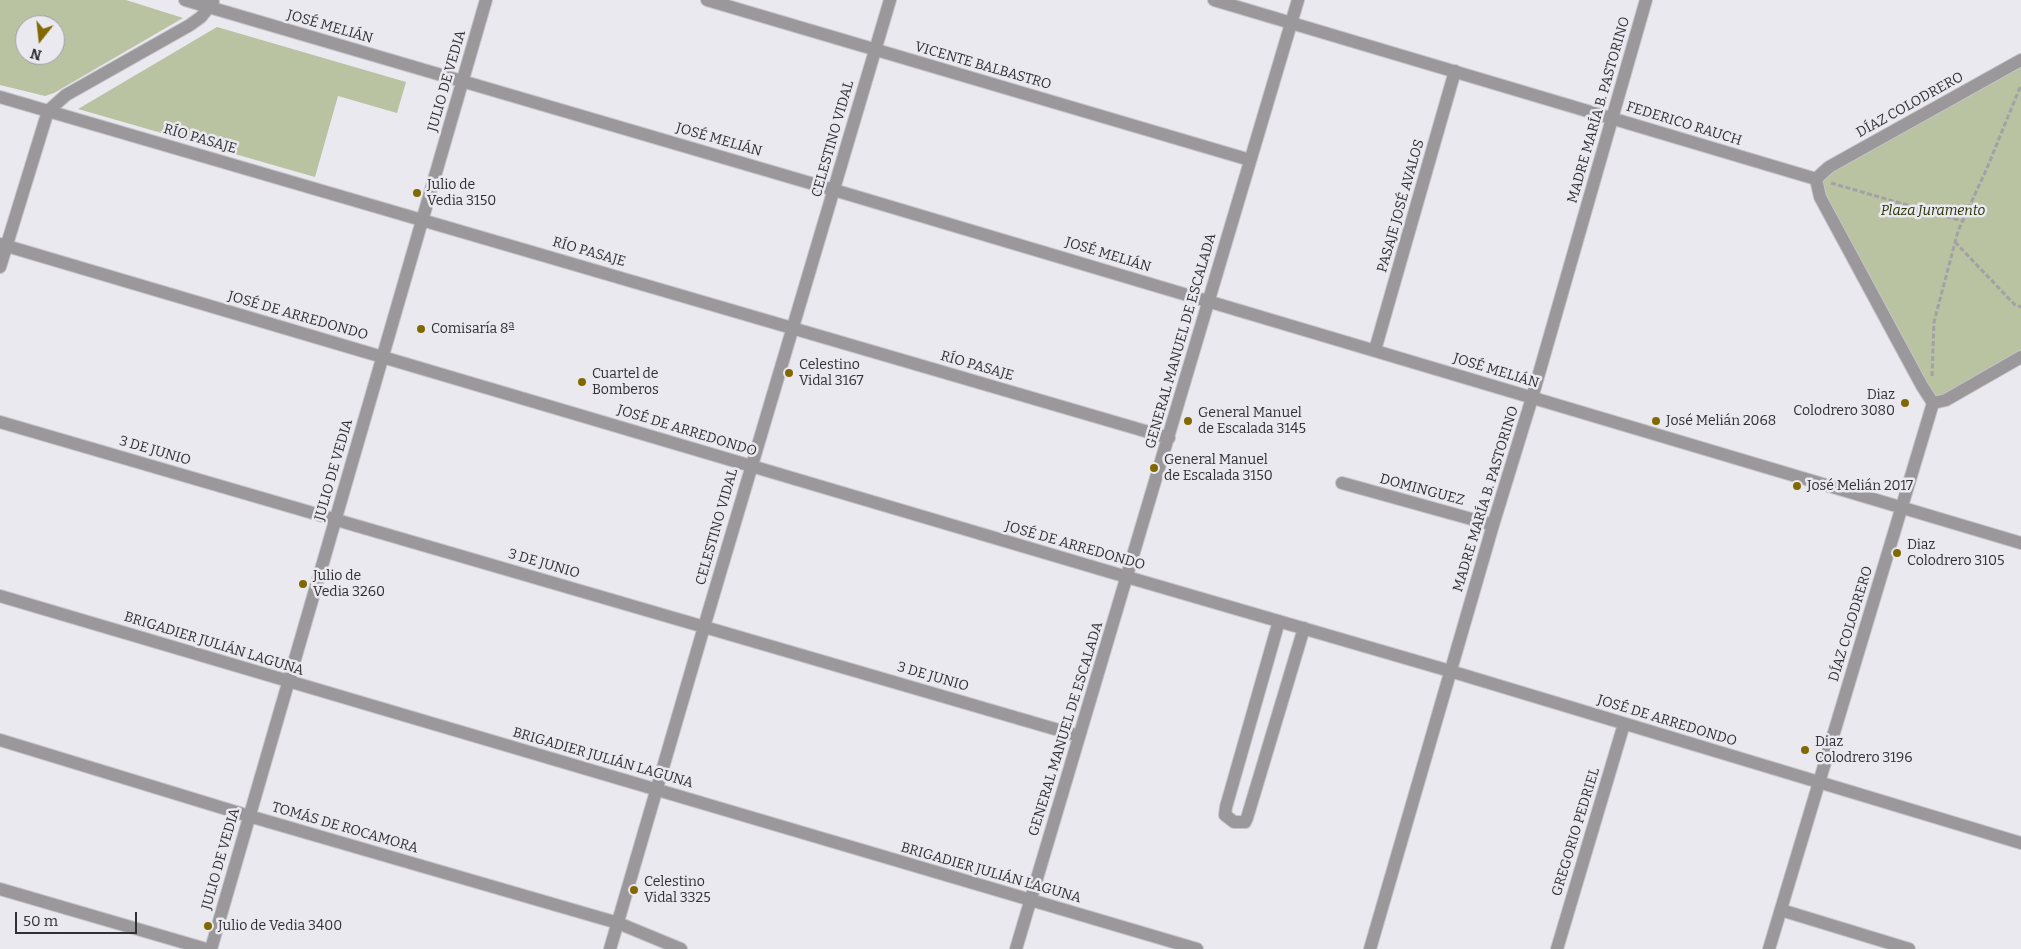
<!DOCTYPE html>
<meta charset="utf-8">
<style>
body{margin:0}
#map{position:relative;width:2021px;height:949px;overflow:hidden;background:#eae9f0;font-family:Bitter,serif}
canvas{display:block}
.north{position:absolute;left:15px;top:15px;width:50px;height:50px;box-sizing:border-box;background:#eae9f0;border:1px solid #a09fa4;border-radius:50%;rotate:196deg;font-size:14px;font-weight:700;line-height:20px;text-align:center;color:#313133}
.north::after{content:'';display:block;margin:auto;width:18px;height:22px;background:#826801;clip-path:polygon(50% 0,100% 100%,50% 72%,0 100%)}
.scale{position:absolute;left:15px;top:912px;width:122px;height:22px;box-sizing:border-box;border:2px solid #313133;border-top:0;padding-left:6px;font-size:15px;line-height:18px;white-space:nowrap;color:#313133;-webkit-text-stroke:4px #eae9f0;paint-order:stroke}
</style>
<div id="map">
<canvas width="2021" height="949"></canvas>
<div class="north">N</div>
<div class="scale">50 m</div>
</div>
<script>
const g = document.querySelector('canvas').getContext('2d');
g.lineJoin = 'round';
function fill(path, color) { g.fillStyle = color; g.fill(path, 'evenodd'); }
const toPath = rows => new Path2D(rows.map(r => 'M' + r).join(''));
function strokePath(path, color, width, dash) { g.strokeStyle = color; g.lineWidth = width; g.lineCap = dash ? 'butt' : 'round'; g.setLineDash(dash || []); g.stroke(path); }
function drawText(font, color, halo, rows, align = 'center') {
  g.font = font + ' Bitter,serif'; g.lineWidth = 5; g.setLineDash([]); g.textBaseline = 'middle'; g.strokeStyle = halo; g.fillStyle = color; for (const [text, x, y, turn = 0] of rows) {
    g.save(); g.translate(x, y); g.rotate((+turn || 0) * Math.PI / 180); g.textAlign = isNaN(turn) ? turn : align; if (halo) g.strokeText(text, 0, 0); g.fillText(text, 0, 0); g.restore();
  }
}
const green = toPath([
 [0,0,126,0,183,18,54,93,45,96,0,85],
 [25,25,55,25,55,55,25,55],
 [217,27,406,82,397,113,338,96,315,177,78,109],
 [2021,60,2021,357,1933,403,1816,179]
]);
const path = toPath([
 [1831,183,1962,221],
 [1955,242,2014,304,2021,307],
 [1932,376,1934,322,1958,231,1987,168,2021,85]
]);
const minor = toPath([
 [185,0,834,190,2021,543],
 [707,0,1250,160],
 [1214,0,1816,179],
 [0,97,1169,438],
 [1816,179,1820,197,1922,386,1933,403],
 [1816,179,1829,167,2021,60],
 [0,244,1127,577,1450,671,2021,843],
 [0,267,48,111,66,95,190,25,201,17,213,2],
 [1375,350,1455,71],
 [1933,403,1946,400,2021,357],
 [0,422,1079,736],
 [1342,483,1493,525],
 [0,596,1197,949],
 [1279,621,1226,807,1225,815,1234,822,1245,822,1247,818,1304,628],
 [0,740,249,816,618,923,681,949],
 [0,889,206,949],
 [1781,910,1909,949],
 [211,949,486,0],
 [610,949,704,627,890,0],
 [1016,949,1298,0],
 [1370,949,1493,525,1532,398,1646,0],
 [1557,949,1624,724],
 [1769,949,1933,403]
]);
const markers = [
 [417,193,5,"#826801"],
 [421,329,5,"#826801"],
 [789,373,5,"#826801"],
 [582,382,5,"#826801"],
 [1905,403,5,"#826801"],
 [1188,421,5,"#826801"],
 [1656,421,5,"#826801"],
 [1154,468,5,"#826801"],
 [1797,486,5,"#826801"],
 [1897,553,5,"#826801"],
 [303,584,5,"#826801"],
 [1805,750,5,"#826801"],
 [634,890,5,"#826801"],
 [208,926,5,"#826801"]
];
const streetNames = [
 ["JOSÉ MELIÁN",330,27,16],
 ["VICENTE BALBASTRO",983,66,16],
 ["JULIO DE VEDIA",447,81,-74],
 ["DÍAZ COLODRERO",1910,105,-29],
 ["MADRE MARÍA B. PASTORINO",1599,110,-74],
 ["FEDERICO RAUCH",1684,124,17],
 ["RÍO PASAJE",200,139,16],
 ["CELESTINO VIDAL",833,139,-74],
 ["JOSÉ MELIÁN",719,140,16],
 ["PASAJE JOSÉ AVALOS",1401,206,-74],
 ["RÍO PASAJE",589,252,16],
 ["JOSÉ MELIÁN",1108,255,17],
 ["JOSÉ DE ARREDONDO",298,316,16],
 ["GENERAL MANUEL DE ESCALADA",1181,341,-74],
 ["RÍO PASAJE",977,366,16],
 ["JOSÉ MELIÁN",1496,371,17],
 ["JOSÉ DE ARREDONDO",687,431,17],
 ["3 DE JUNIO",155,451,16],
 ["JULIO DE VEDIA",334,470,-74],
 ["DOMINGUEZ",1422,490,15],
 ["MADRE MARÍA B. PASTORINO",1486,499,-73],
 ["CELESTINO VIDAL",717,527,-74],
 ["JOSÉ DE ARREDONDO",1075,546,16],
 ["3 DE JUNIO",544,564,16],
 ["DÍAZ COLODRERO",1851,624,-73],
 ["BRIGADIER JULIÁN LAGUNA",214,644,17],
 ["3 DE JUNIO",933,677,16],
 ["JOSÉ DE ARREDONDO",1667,721,17],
 ["GENERAL MANUEL DE ESCALADA",1066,729,-73],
 ["BRIGADIER JULIÁN LAGUNA",603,758,16],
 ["TOMÁS DE ROCAMORA",345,828,16],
 ["GREGORIO PEDRIEL",1576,832,-73],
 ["JULIO DE VEDIA",221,859,-74],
 ["BRIGADIER JULIÁN LAGUNA",991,873,16]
];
const poiNames = [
 ["Julio de",427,185],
 ["Vedia 3150",427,201],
 ["Comisaría 8ª",431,329],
 ["Celestino",799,365],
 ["Vidal 3167",799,381],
 ["Cuartel de",592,374],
 ["Bomberos",592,390],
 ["Diaz",1895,395,"right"],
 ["Colodrero 3080",1895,411,"right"],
 ["General Manuel",1198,413],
 ["de Escalada 3145",1198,429],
 ["José Melián 2068",1666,421],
 ["General Manuel",1164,460],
 ["de Escalada 3150",1164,476],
 ["José Melián 2017",1807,486],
 ["Diaz",1907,545],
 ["Colodrero 3105",1907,561],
 ["Julio de",313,576],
 ["Vedia 3260",313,592],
 ["Diaz",1815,742],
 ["Colodrero 3196",1815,758],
 ["Celestino",644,882],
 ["Vidal 3325",644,898],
 ["Julio de Vedia 3400",218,926]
];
const parkNames = [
 ["Plaza Juramento",1933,211]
];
fill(green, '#b9c2a1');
strokePath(minor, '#c5c4ca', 14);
strokePath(path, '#a2a1a6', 3, [5, 2.5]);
strokePath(minor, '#9a989a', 12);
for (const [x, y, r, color] of markers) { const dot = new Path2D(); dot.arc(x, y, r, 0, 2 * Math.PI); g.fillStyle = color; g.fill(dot); strokePath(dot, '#eae9f0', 2); }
drawText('14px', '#313133', '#eae9f0', streetNames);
drawText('14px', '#313133', '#eae9f0', poiNames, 'left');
drawText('italic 14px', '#293205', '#eae9f0', parkNames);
</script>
